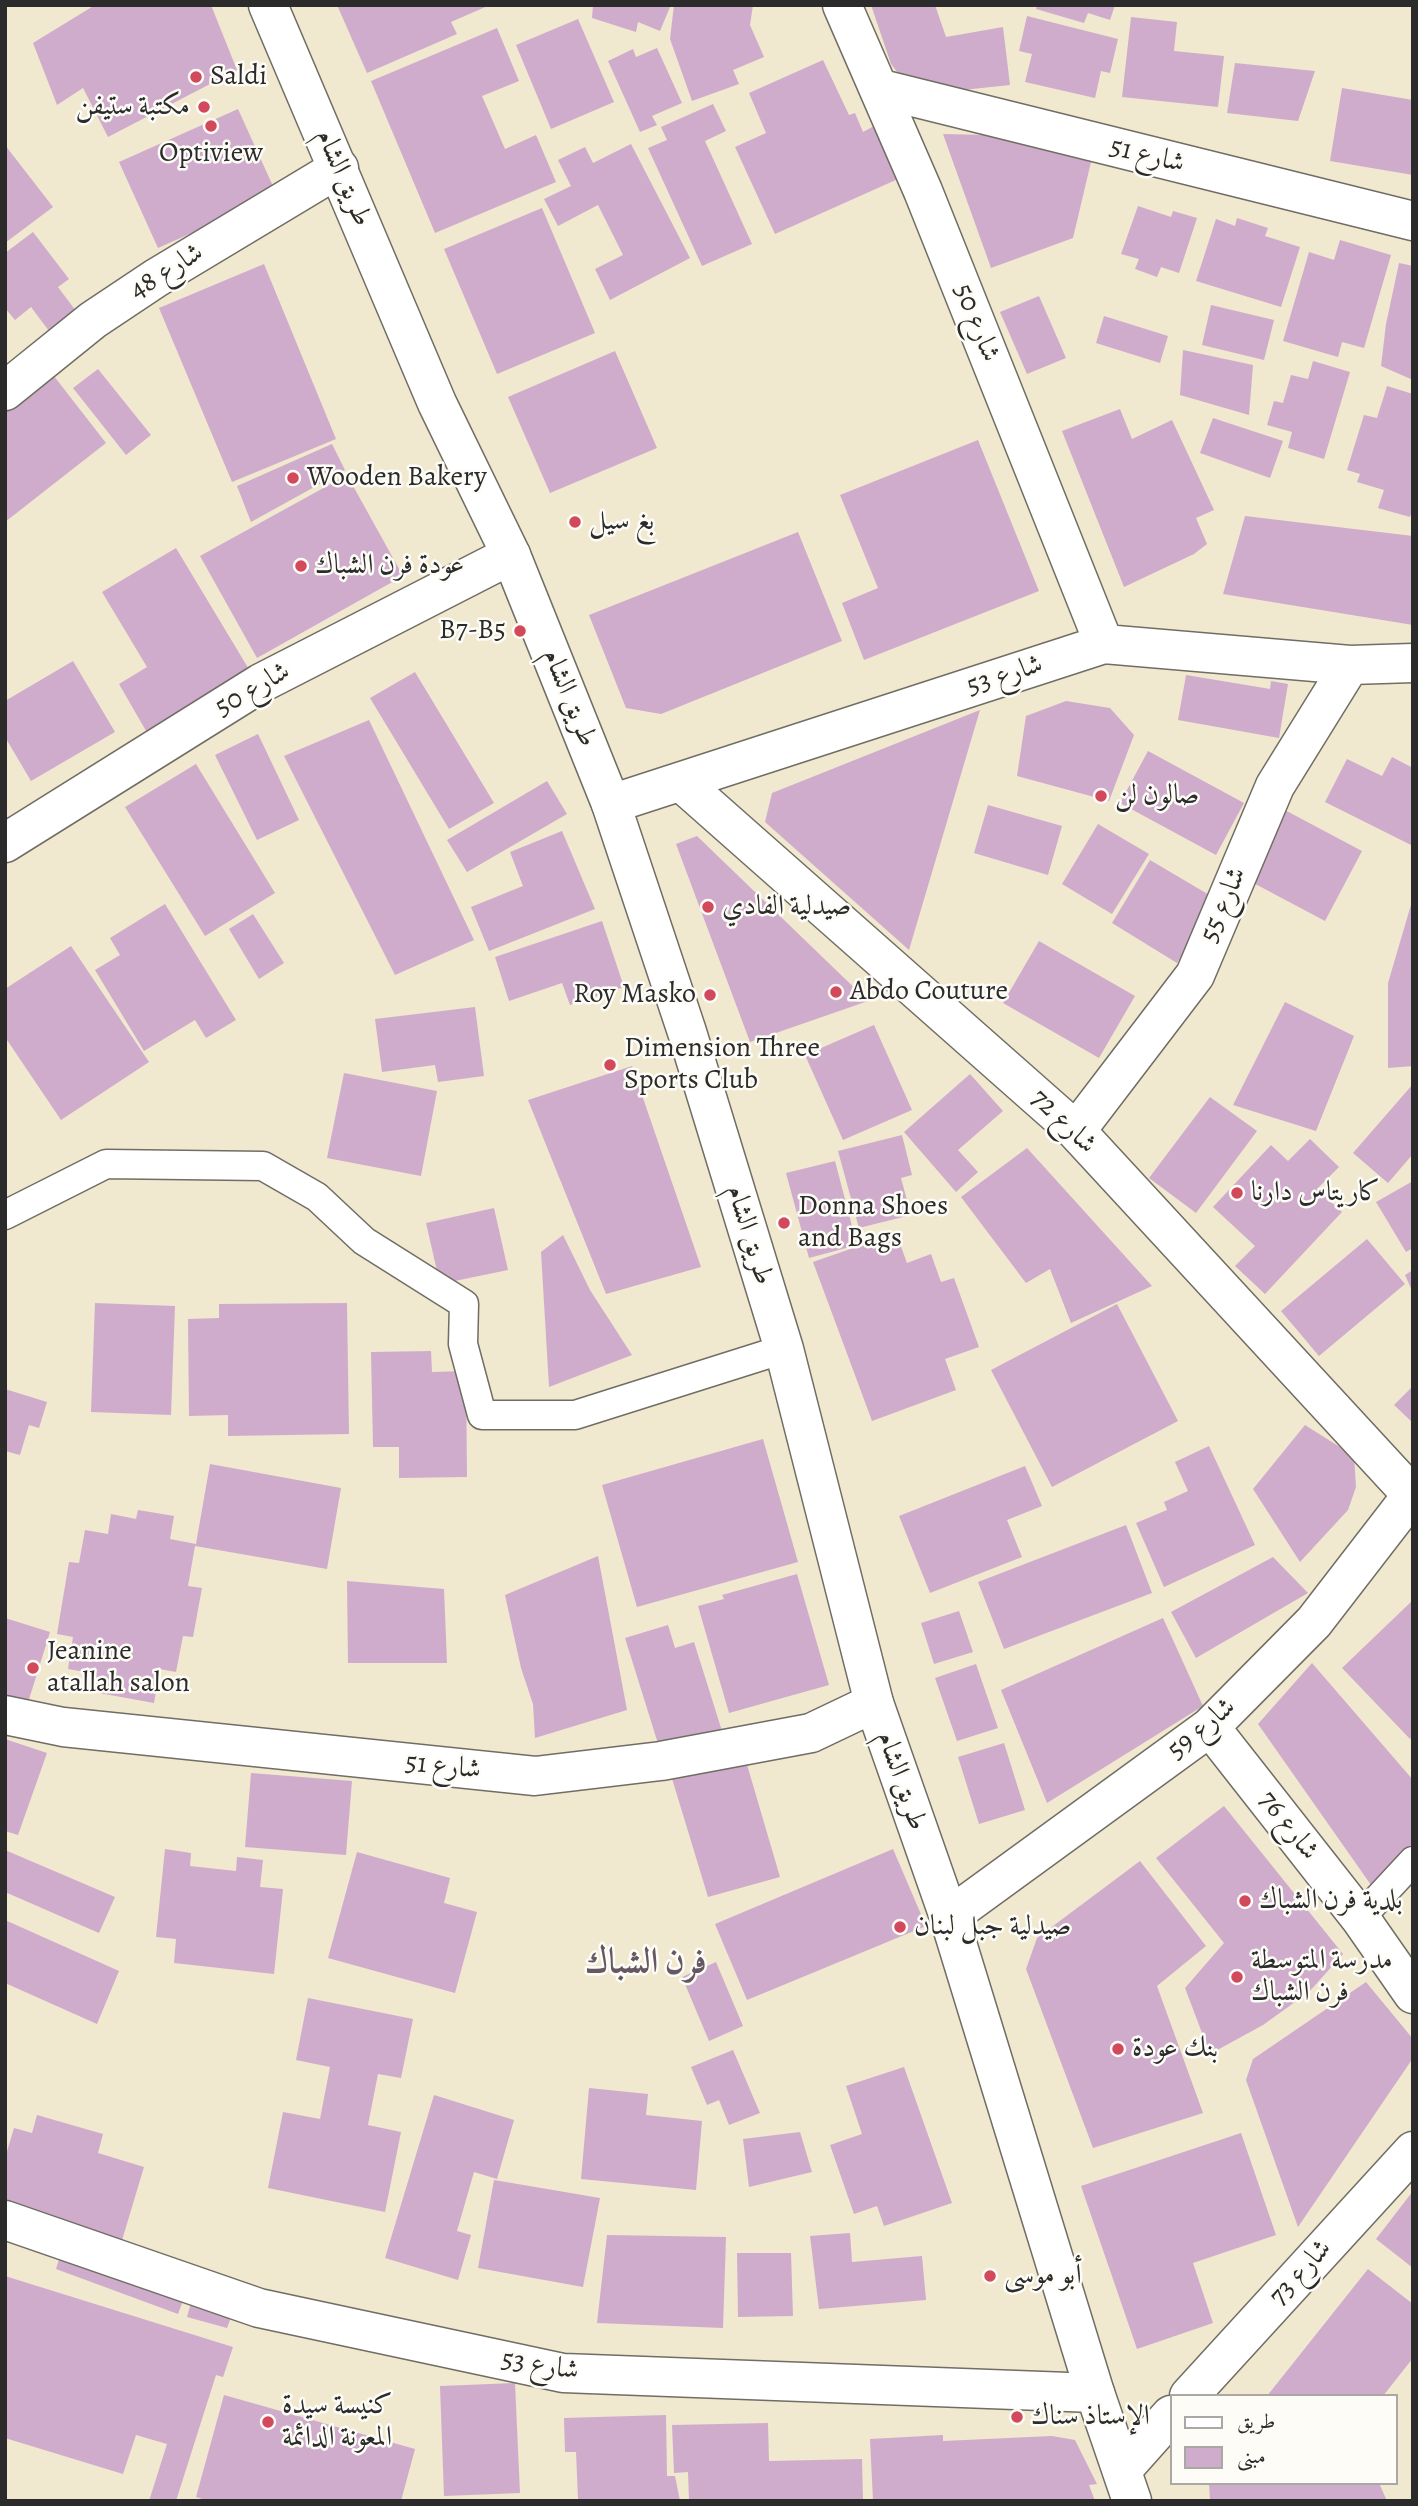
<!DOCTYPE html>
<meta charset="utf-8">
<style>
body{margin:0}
#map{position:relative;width:1418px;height:2506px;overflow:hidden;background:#f0e8cf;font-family:Alegreya,Amiri,serif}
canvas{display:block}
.frame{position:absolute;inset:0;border:7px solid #2b2b2b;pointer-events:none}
.legend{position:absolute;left:1170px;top:2394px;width:228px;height:91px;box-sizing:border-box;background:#fdfcf7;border:2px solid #a9a8a5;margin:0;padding:9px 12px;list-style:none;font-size:21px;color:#2b2b2b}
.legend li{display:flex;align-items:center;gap:14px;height:35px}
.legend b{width:35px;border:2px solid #a9a8a5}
</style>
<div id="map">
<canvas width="1418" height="2506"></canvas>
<div class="frame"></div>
<ul class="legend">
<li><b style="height:9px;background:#fff"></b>طريق</li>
<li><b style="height:19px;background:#d0accc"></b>مبنى</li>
</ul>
</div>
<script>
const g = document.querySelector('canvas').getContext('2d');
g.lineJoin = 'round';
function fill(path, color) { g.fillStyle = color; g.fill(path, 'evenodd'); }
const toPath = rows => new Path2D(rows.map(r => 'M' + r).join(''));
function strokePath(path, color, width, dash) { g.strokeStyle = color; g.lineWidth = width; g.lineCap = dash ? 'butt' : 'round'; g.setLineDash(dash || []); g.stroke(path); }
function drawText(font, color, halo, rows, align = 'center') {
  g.font = font + ' Alegreya,Amiri,serif'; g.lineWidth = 5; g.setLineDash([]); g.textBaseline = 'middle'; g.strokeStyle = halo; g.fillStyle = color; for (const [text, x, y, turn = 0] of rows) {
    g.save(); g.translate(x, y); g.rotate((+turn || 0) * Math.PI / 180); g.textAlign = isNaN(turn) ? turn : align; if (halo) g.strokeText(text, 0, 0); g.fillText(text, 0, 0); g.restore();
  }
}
const building = toPath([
 [95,5,211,5,237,70,108,137,83,88,57,105,33,43],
 [337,5,490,5,451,22,457,34,367,73],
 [593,5,664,5,670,7,660,31,638,22,636,32,592,18],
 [674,5,753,5,750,25,764,57,733,70,739,84,692,101,670,39],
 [871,5,935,5,946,37,1003,27,1010,85,934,93,905,82,891,64],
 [1037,5,1115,5,1110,20,1088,13,1084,23,1036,9],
 [1027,16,1118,39,1110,73,1101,71,1095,98,1025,82,1032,54,1019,51],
 [1131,17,1177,22,1174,51,1224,56,1218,107,1122,97],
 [578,19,614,102,551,129,516,45],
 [497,28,519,81,482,96,505,149,536,135,556,182,435,233,371,81],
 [657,48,682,103,652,116,657,125,640,132,608,61,633,49,636,57],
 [823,60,849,115,855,113,863,132,874,126,898,179,775,234,735,147,766,133,749,93],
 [1235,63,1315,71,1298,121,1227,113],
 [1342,88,1413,100,1413,175,1330,161],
 [713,104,726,131,705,141,752,244,702,266,648,148,667,140,661,127],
 [238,109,277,195,158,248,119,162],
 [943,134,988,135,1091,162,1073,238,991,268],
 [631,144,690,258,610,300,595,269,623,255,598,205,558,226,544,199,571,186,558,160,585,147,593,163],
 [5,145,53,207,5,243],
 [1138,206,1171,217,1173,211,1197,218,1179,273,1161,267,1157,277,1135,269,1139,259,1121,254],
 [542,208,595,333,497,374,444,249],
 [1237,218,1268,228,1265,236,1300,247,1281,307,1196,281,1216,219,1235,226],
 [33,232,69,279,58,287,76,311,49,331,31,307,15,320,5,308,5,253],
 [1340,240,1391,255,1364,348,1342,342,1338,357,1283,341,1309,252,1334,260],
 [1399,263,1413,266,1413,380,1381,366,1386,324],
 [264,264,336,439,232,482,159,308],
 [1039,296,1066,358,1027,374,1000,312],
 [1211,305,1274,320,1264,360,1202,345],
 [1104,316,1168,336,1160,363,1096,343],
 [1183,350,1253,365,1249,415,1180,395],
 [615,351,657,448,550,493,508,397],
 [1313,361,1350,372,1324,459,1288,448,1292,432,1267,425,1274,401,1283,403,1291,375,1308,379],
 [98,369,151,435,126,455,73,388],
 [50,371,106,443,5,522,5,406],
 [1387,386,1413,394,1413,508,1410,517,1378,508,1384,490,1357,482,1360,474,1347,470,1364,415,1377,418],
 [1120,409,1132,439,1172,420,1214,510,1196,518,1207,544,1194,554,1124,587,1062,431],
 [1213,418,1283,441,1270,478,1200,453],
 [978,440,1039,591,864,660,842,603,878,588,840,495],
 [332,444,345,470,251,522,237,486],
 [347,475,403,576,257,658,200,556],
 [1245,516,1413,536,1413,625,1223,594],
 [798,532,842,641,661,714,626,708,589,615],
 [176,548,256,681,153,743,119,684,147,667,102,592],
 [73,661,115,732,31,781,5,737,5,701],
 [415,672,494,803,449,829,370,698],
 [1186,675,1270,689,1271,681,1288,684,1279,738,1178,720],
 [1066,701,1110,708,1134,735,1109,801,1017,776,1026,716],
 [980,710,909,950,765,822,772,793],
 [369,720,474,940,395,975,284,756],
 [258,734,299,820,257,840,215,755],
 [1148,751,1244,803,1216,855,1120,803],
 [1392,757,1413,768,1413,846,1325,802,1347,759,1382,776],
 [196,764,275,893,205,936,125,807],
 [547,781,567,814,467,872,447,840],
 [988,805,1062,826,1048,875,974,853],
 [1281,808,1362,851,1325,921,1244,878],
 [1098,824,1149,854,1112,914,1062,884],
 [562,831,595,909,489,951,471,907,523,886,510,852],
 [697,836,868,1001,750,1042,676,844],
 [1150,860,1216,899,1177,963,1112,923],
 [1413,898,1413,1066,1388,1068,1388,983],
 [165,904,236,1020,206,1038,195,1020,144,1051,95,970,120,955,110,938],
 [253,914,284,963,259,979,229,929],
 [602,921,624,987,570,1005,562,983,509,1001,495,957],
 [1039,941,1135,996,1099,1058,1003,1003],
 [71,946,149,1062,61,1120,5,1037,5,989],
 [1285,1002,1354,1036,1316,1131,1233,1105],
 [475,1007,484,1076,438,1082,435,1065,382,1072,375,1019],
 [874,1025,912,1110,843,1140,805,1055],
 [632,1066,701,1267,606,1294,528,1100],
 [344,1073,437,1091,421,1176,327,1158],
 [970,1074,1003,1111,958,1150,978,1172,956,1192,904,1132],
 [1413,1084,1413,1154,1388,1183,1353,1153],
 [1210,1097,1257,1131,1196,1213,1149,1178],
 [902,1135,912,1175,901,1178,911,1215,859,1228,838,1151],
 [1310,1139,1339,1167,1317,1189,1342,1212,1265,1294,1235,1266,1255,1246,1213,1207,1271,1145,1288,1161],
 [1027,1148,1152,1286,1071,1323,1050,1269,1026,1283,961,1197],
 [835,1161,857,1245,809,1258,786,1173],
 [1413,1181,1413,1248,1406,1252,1376,1202],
 [494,1208,508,1270,440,1284,426,1223],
 [896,1233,907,1263,931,1254,941,1282,954,1278,979,1347,945,1359,956,1390,872,1421,813,1262],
 [563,1235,590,1290,632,1355,549,1387,541,1252],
 [1367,1239,1405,1284,1319,1356,1281,1311],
 [1413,1270,1413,1293,1405,1275],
 [95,1303,175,1306,171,1415,91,1412],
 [347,1303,349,1434,228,1436,228,1415,189,1416,188,1319,219,1318,219,1304],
 [1117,1304,1178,1421,1052,1487,991,1370],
 [431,1351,432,1372,466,1371,467,1477,399,1478,399,1447,373,1447,371,1352],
 [1413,1386,1413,1423,1394,1405],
 [5,1389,47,1402,39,1428,29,1425,20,1455,5,1451],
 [1305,1425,1354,1456,1356,1487,1348,1510,1300,1562,1253,1489],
 [763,1439,798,1562,637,1607,602,1485],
 [1209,1446,1255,1545,1164,1587,1136,1523,1167,1510,1164,1502,1188,1491,1175,1462],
 [210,1464,341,1488,327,1569,195,1546,188,1586,202,1588,193,1637,183,1636,176,1672,160,1669,154,1703,88,1691,91,1673,68,1669,73,1637,57,1634,69,1562,79,1563,85,1530,108,1534,111,1514,136,1519,138,1510,174,1516,170,1539,196,1544],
 [1025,1466,1042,1506,1007,1520,1022,1557,930,1593,899,1516],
 [1126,1525,1152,1593,1004,1649,978,1582],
 [598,1556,627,1710,535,1738,533,1704,521,1668,505,1595],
 [1273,1557,1308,1593,1196,1658,1171,1612],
 [797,1574,829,1685,729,1713,698,1606,724,1599,722,1595],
 [347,1581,444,1589,447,1663,348,1663],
 [1413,1600,1413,1736,1410,1739,1342,1668],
 [959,1611,973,1652,934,1664,921,1623],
 [5,1618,50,1632,26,1709,5,1703],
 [1163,1618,1203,1706,1047,1803,1001,1690],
 [668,1625,675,1648,694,1642,722,1731,660,1750,625,1638],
 [1312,1663,1413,1780,1413,1843,1371,1885,1258,1724],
 [976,1664,998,1728,957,1741,935,1678],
 [5,1739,47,1753,18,1835,5,1831],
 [1004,1743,1025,1810,979,1824,958,1757],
 [743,1751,780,1877,708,1897,670,1772],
 [251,1773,352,1781,346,1855,245,1847],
 [1224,1806,1343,1954,1309,1992,1263,2025,1210,2054,1185,1988,1224,1943,1156,1858],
 [165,1849,191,1853,190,1866,236,1871,237,1857,263,1860,260,1887,283,1889,274,1974,174,1963,176,1939,156,1937],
 [893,1849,926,1926,747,2000,715,1924],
 [5,1850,115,1897,99,1933,5,1892],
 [357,1852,450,1878,444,1903,477,1912,455,1993,328,1958],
 [1140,1861,1206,1946,1157,1986,1203,2113,1093,2148,1026,1969,1037,1938],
 [5,1920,119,1971,97,2024,5,1983],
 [716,1962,743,2026,709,2041,682,1977],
 [1366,1982,1413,2039,1413,2058,1298,2227,1246,2080,1253,2059],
 [308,1998,413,2019,401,2078,378,2074,368,2125,401,2132,385,2212,268,2188,283,2112,320,2119,330,2067,296,2060],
 [733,2050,760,2113,729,2125,719,2100,707,2105,691,2067],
 [904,2067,952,2203,884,2226,877,2206,854,2214,830,2145,862,2134,846,2086],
 [589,2088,648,2094,646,2115,702,2121,696,2190,581,2179],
 [434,2095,514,2120,497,2179,474,2172,457,2231,471,2235,458,2280,385,2258],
 [37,2115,103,2134,98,2153,144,2167,120,2247,5,2212,5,2158,14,2128,32,2133],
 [800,2132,812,2172,749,2187,743,2139],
 [1241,2133,1276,2235,1193,2263,1213,2323,1137,2349,1081,2186],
 [494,2180,600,2198,583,2287,478,2268],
 [1413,2191,1413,2268,1376,2239],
 [850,2233,852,2262,922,2256,926,2300,819,2309,810,2236],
 [607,2235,726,2237,723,2328,597,2323],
 [61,2253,184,2298,178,2314,56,2269],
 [737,2253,791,2253,793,2316,738,2317],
 [1368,2269,1413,2304,1413,2358,1383,2396,1267,2396],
 [5,2276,233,2347,223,2377,216,2375,176,2501,149,2501,167,2444,136,2435,123,2474,5,2438],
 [192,2299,233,2312,227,2328,187,2317],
 [515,2383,520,2493,444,2496,440,2386],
 [224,2395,415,2449,401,2501,209,2501,196,2497],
 [666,2415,667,2476,675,2476,680,2501,578,2499,576,2452,565,2452,564,2418],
 [768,2423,769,2461,862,2459,863,2501,689,2501,688,2472,674,2473,672,2425],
 [943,2435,943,2441,1052,2436,1075,2440,1097,2484,1089,2485,1095,2501,873,2501,870,2439],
 [1209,2483,1379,2483,1387,2501,1210,2501]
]);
const service = toPath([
 [5,1215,106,1164,263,1166,317,1197,364,1241,464,1304,463,1344,482,1415,575,1415,784,1349],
 [1360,1918,1413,1861]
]);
const minor = toPath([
 [842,5,923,191,1104,644],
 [881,89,1413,221],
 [5,391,93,320,156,278,339,168],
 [681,782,1076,1131,1413,1496],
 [611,804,1104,644,1350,665,1413,663],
 [5,843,261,683,511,555],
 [1076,1131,1195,975,1275,786,1350,665],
 [5,1715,63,1727,535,1776,661,1761,811,1733,874,1703],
 [1210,1727,1360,1918,1413,1994],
 [949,1917,1210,1727,1314,1622,1412,1495],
 [5,2220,259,2308,563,2373,1095,2393],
 [1189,2396,1413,2151],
 [1122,2470,1171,2415]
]);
const secondary = toPath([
 [268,5,437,403,511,555,611,804,687,1032,784,1349,874,1703,949,1917,1095,2393,1132,2501]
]);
const markers = [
 [196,77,7,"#d1495b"],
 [204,107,7,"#d1495b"],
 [211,126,7,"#d1495b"],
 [293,478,7,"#d1495b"],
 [575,522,7,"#d1495b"],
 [301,566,7,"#d1495b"],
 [520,631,7,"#d1495b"],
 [1101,796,7,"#d1495b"],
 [708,907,7,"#d1495b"],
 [836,992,7,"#d1495b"],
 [710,995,7,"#d1495b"],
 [610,1065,7,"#d1495b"],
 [1237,1193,7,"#d1495b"],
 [784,1223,7,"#d1495b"],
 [33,1668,7,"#d1495b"],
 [1245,1901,7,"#d1495b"],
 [900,1927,7,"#d1495b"],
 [1237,1977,7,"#d1495b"],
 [1118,2049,7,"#d1495b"],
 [990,2276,7,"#d1495b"],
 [1017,2417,7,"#d1495b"],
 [268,2422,7,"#d1495b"]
];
const poiNames = [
 ["Saldi",210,77],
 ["مكتبة ستيفن",190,107,"right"],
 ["Optiview",211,154,"center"],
 ["Wooden Bakery",307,478],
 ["بغ سيل",589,522],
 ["عودة فرن الشباك",315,566],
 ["B7-B5",506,631,"right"],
 ["صالون لن",1115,796],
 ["صيدلية الفادي",722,907],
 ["Abdo Couture",850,992],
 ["Roy Masko",696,995,"right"],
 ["Dimension Three",624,1049],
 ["Sports Club",624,1081],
 ["كاريتاس دارنا",1251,1193],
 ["Donna Shoes",798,1207],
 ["and Bags",798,1239],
 ["Jeanine",47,1652],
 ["atallah salon",47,1684],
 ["بلدية فرن الشباك",1259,1901],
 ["صيدلية جبل لبنان",914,1927],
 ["مدرسة المتوسطة",1251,1961],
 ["فرن الشباك",1251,1993],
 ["بنك عودة",1132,2049],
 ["أبو موسى",1004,2276],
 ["كنيسة سيدة",282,2406],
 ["المعونة الدائمة",282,2438],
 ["الإستاذ سناك",1031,2417]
];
const streetNames = [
 ["شارع 51",1147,156,14],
 ["طريق الشام",343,178,67],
 ["شارع 48",167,272,-32],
 ["شارع 50",976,323,68],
 ["شارع 53",1005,676,-18],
 ["شارع 50",253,690,-30],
 ["طريق الشام",569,698,68],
 ["شارع 55",1224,905,-67],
 ["شارع 72",1063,1122,44],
 ["طريق الشام",749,1235,73],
 ["شارع 59",1202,1729,-40],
 ["شارع 51",443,1767,6],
 ["طريق الشام",901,1781,71],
 ["شارع 76",1288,1826,52],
 ["شارع 73",1301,2273,-48],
 ["شارع 53",540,2366,9]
];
const districtNames = [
 ["فرن الشباك",646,1963]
];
fill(building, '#d0accc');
strokePath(service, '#706d64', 31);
strokePath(minor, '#706d64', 41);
strokePath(secondary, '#706d64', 41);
strokePath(service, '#fff', 28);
strokePath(minor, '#fff', 38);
strokePath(secondary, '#fff', 38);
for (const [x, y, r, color] of markers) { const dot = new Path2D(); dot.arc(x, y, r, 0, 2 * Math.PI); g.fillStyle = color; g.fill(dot); strokePath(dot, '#fdfcf7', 2.5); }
drawText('28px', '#2b2b2b', '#fdfcf7', poiNames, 'left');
drawText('28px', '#2b2b2b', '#fdfcf7', streetNames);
drawText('bold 35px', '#655863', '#fdfcf7', districtNames);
</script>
